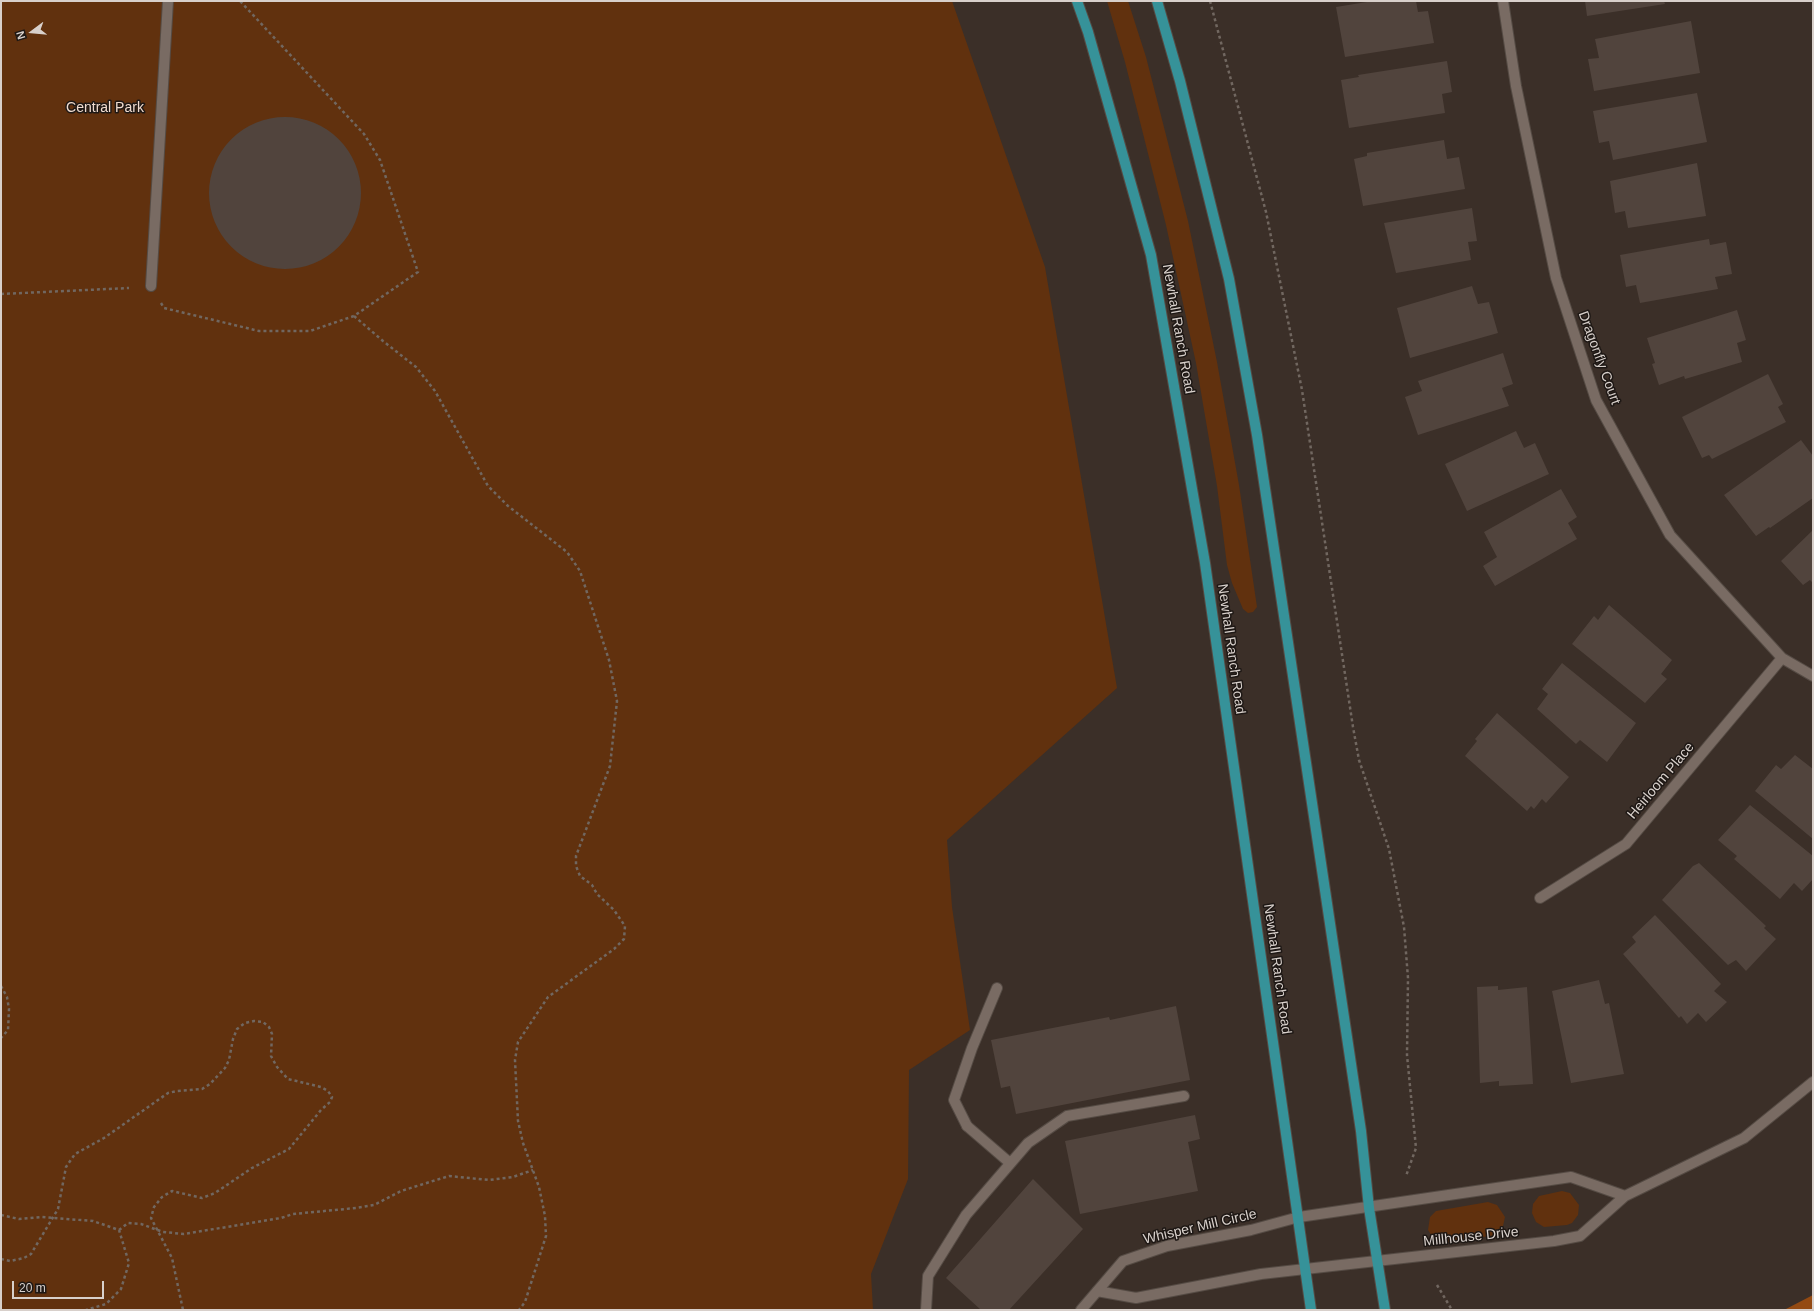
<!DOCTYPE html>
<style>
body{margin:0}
#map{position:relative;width:1814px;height:1311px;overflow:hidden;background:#3b2f28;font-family:Helvetica,sans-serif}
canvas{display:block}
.frame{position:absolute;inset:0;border:2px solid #d8d0cb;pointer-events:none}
.north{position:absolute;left:12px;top:12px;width:40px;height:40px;-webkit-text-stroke:3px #1e1815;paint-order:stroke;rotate:254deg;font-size:11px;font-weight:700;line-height:16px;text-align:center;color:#d8d0cb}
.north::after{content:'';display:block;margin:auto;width:14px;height:18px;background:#d8d0cb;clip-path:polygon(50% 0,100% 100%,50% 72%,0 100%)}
.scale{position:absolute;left:12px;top:1281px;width:92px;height:18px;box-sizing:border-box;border:2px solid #d8d0cb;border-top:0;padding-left:5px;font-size:12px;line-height:14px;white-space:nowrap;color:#d8d0cb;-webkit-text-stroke:3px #1e1815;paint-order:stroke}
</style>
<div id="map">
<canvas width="1814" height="1311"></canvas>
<div class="frame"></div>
<div class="north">N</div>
<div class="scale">20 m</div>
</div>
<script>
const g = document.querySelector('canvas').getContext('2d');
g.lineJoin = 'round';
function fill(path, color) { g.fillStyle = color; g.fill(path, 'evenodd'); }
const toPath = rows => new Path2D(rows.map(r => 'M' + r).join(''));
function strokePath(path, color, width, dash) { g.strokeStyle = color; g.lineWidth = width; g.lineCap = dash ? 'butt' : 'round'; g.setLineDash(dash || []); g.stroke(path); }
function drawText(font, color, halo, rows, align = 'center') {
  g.font = font + ' Helvetica,sans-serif'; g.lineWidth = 3; g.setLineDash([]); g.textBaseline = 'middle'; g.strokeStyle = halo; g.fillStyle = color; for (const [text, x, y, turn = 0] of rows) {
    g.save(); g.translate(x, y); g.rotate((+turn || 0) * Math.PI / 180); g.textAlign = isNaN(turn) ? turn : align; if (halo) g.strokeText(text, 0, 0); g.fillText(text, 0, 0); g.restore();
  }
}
const green = toPath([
 [1,1,952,1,1045,267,1117,688,947,840,952,907,970,1030,909,1070,908,1179,871,1274,873,1310,1,1310],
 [1107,1,1128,1,1146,57,1188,221,1217,362,1239,485,1257,607,1253,612,1248,613,1243,609,1232,583,1227,565,1217,486,1196,363,1166,225,1125,62],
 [1562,1191,1570,1193,1579,1205,1578,1215,1572,1223,1567,1225,1544,1227,1536,1222,1532,1213,1533,1204,1539,1196],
 [1488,1202,1497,1205,1505,1217,1503,1226,1496,1235,1443,1243,1434,1239,1428,1230,1430,1217,1436,1211]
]);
const water = toPath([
 [1813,1295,1813,1310,1784,1310]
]);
const building = toPath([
 [1373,1,1416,1,1418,12,1428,11,1434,43,1345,57,1336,7],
 [1585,1,1664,1,1665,4,1587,16],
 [1691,21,1700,73,1594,91,1588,59,1599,58,1595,39],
 [1447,61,1452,92,1442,94,1445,113,1349,128,1341,80,1359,77,1358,75],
 [1697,93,1707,142,1613,160,1609,141,1599,143,1593,111],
 '209 193a76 76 0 1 1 152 0a76 76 0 1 1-152 0Z',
 [1444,140,1447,159,1459,157,1465,189,1363,206,1354,159,1367,156,1367,153],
 [1697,163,1706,216,1628,228,1625,211,1615,213,1610,181],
 [1472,208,1477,241,1468,242,1471,260,1396,273,1384,223],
 [1709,239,1710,245,1726,242,1732,274,1715,277,1718,289,1640,303,1636,285,1626,287,1620,255],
 [1472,286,1478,304,1489,302,1498,333,1410,358,1397,308],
 [1737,310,1746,340,1737,343,1742,362,1685,379,1684,376,1659,385,1652,364,1655,363,1647,338],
 [1503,353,1513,384,1502,388,1509,406,1418,435,1405,397,1422,391,1418,381],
 [1768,374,1783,404,1778,407,1786,422,1712,459,1709,455,1702,458,1682,417],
 [1516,431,1524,448,1535,443,1549,474,1467,511,1445,464],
 [1801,440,1813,456,1813,498,1770,528,1769,527,1756,536,1724,495],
 [1561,489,1577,517,1568,523,1577,539,1495,586,1483,566,1497,557,1484,532],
 [1813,530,1813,583,1810,580,1803,585,1781,561],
 [1609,605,1672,660,1661,674,1667,679,1645,703,1572,644,1594,616,1598,620],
 [1562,663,1636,723,1607,762,1580,740,1576,744,1537,709,1548,694,1542,689],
 [1497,713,1569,777,1546,803,1542,799,1534,809,1531,806,1527,811,1465,756,1477,741,1475,739],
 [1795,755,1813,769,1813,839,1755,791,1776,765,1781,769],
 [1750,805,1813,856,1813,879,1802,891,1794,883,1780,899,1734,859,1737,856,1718,840],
 [1699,863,1766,926,1764,928,1776,939,1746,971,1736,960,1728,965,1662,900,1693,866],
 [1655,915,1721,984,1714,991,1727,1002,1706,1022,1698,1013,1687,1024,1681,1016,1679,1018,1623,954,1636,942,1632,937],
 [1599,980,1605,1004,1609,1003,1624,1074,1571,1083,1552,991],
 [1498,986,1498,990,1527,987,1533,1084,1499,1086,1499,1081,1480,1083,1477,987],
 [1176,1006,1190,1080,1016,1114,1010,1086,1001,1088,991,1040,1109,1017,1110,1020],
 [1195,1115,1200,1139,1188,1142,1198,1191,1080,1214,1065,1141],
 [1033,1179,1083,1229,1009,1310,981,1310,946,1278]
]);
const path = toPath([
 [1210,1,1266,212,1302,390,1353,727,1359,760,1389,849,1404,927,1408,978,1407,1055,1416,1148,1406,1176],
 [1,294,129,288],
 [161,303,164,308,259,331,310,331,354,316,418,272,380,160,364,134,240,1],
 [354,316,383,341,416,367,435,391,488,486,508,506,567,552,580,571,609,660,617,701,610,766,576,856,576,866,580,876,592,885,597,894,614,910,625,926,624,939,614,949,548,997,518,1042,515,1060,518,1121,523,1143,539,1187,545,1216,546,1236,525,1302,519,1310],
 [1,986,7,997,9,1009,8,1030,1,1038],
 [1,1215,19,1219,41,1217,93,1221,119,1230,129,1263,121,1289,106,1304,86,1310],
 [119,1230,128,1223,141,1224,163,1232,184,1234,281,1218,293,1214,356,1208,374,1205,401,1191,449,1176,489,1180,513,1177,533,1170],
 [1,1259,10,1261,24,1258,31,1254,58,1209,66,1167,75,1154,104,1138,168,1093,177,1091,202,1089,210,1084,225,1068,229,1060,233,1039,237,1029,245,1023,254,1021,263,1022,269,1027,272,1034,271,1056,277,1067,288,1079,321,1087,328,1091,332,1097,330,1102,321,1110,289,1149,252,1168,215,1193,202,1198,172,1191,162,1197,154,1207,151,1218,172,1258,183,1310],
 [1437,1285,1452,1310]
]);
const service = toPath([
 [151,286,168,1],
 [967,1126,954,1100,972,1048,997,988]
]);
const minor = toPath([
 [1503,1,1516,86,1556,278,1596,400,1670,535,1782,658,1813,676],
 [1540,898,1626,844,1782,658],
 [967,1126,1010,1163],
 [1097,1291,1136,1298,1261,1274,1554,1241,1580,1236,1625,1196,1744,1138,1813,1082],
 [926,1310,928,1276,966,1215,1028,1143,1067,1116,1184,1096],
 [1081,1310,1123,1261,1167,1246,1251,1230,1299,1217,1571,1177,1625,1196]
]);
const primary = toPath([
 [1077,1,1088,32,1151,255,1205,563,1311,1310],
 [1157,1,1180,81,1229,279,1257,435,1361,1131,1369,1208,1385,1310]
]);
const parkNames = [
 ["Central Park",105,108]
];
const streetNames = [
 ["Newhall Ranch Road",1178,329,80],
 ["Dragonfly Court",1599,358,70],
 ["Newhall Ranch Road",1231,649,82],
 ["Heirloom Place",1661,781,-50],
 ["Newhall Ranch Road",1277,969,82],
 ["Whisper Mill Circle",1200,1227,-13],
 ["Millhouse Drive",1471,1237,-6]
];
fill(green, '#61310e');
fill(water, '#944a12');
fill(building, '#51443d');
strokePath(service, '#554b44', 12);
strokePath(minor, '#554b44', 12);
strokePath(primary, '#554b44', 12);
strokePath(path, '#716760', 2.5, [3, 3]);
strokePath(service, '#796b63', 10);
strokePath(minor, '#796b63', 10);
strokePath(primary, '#369299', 10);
drawText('14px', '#f0dbce', '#1e1815', parkNames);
drawText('14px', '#d8d0cb', '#1e1815', streetNames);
</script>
